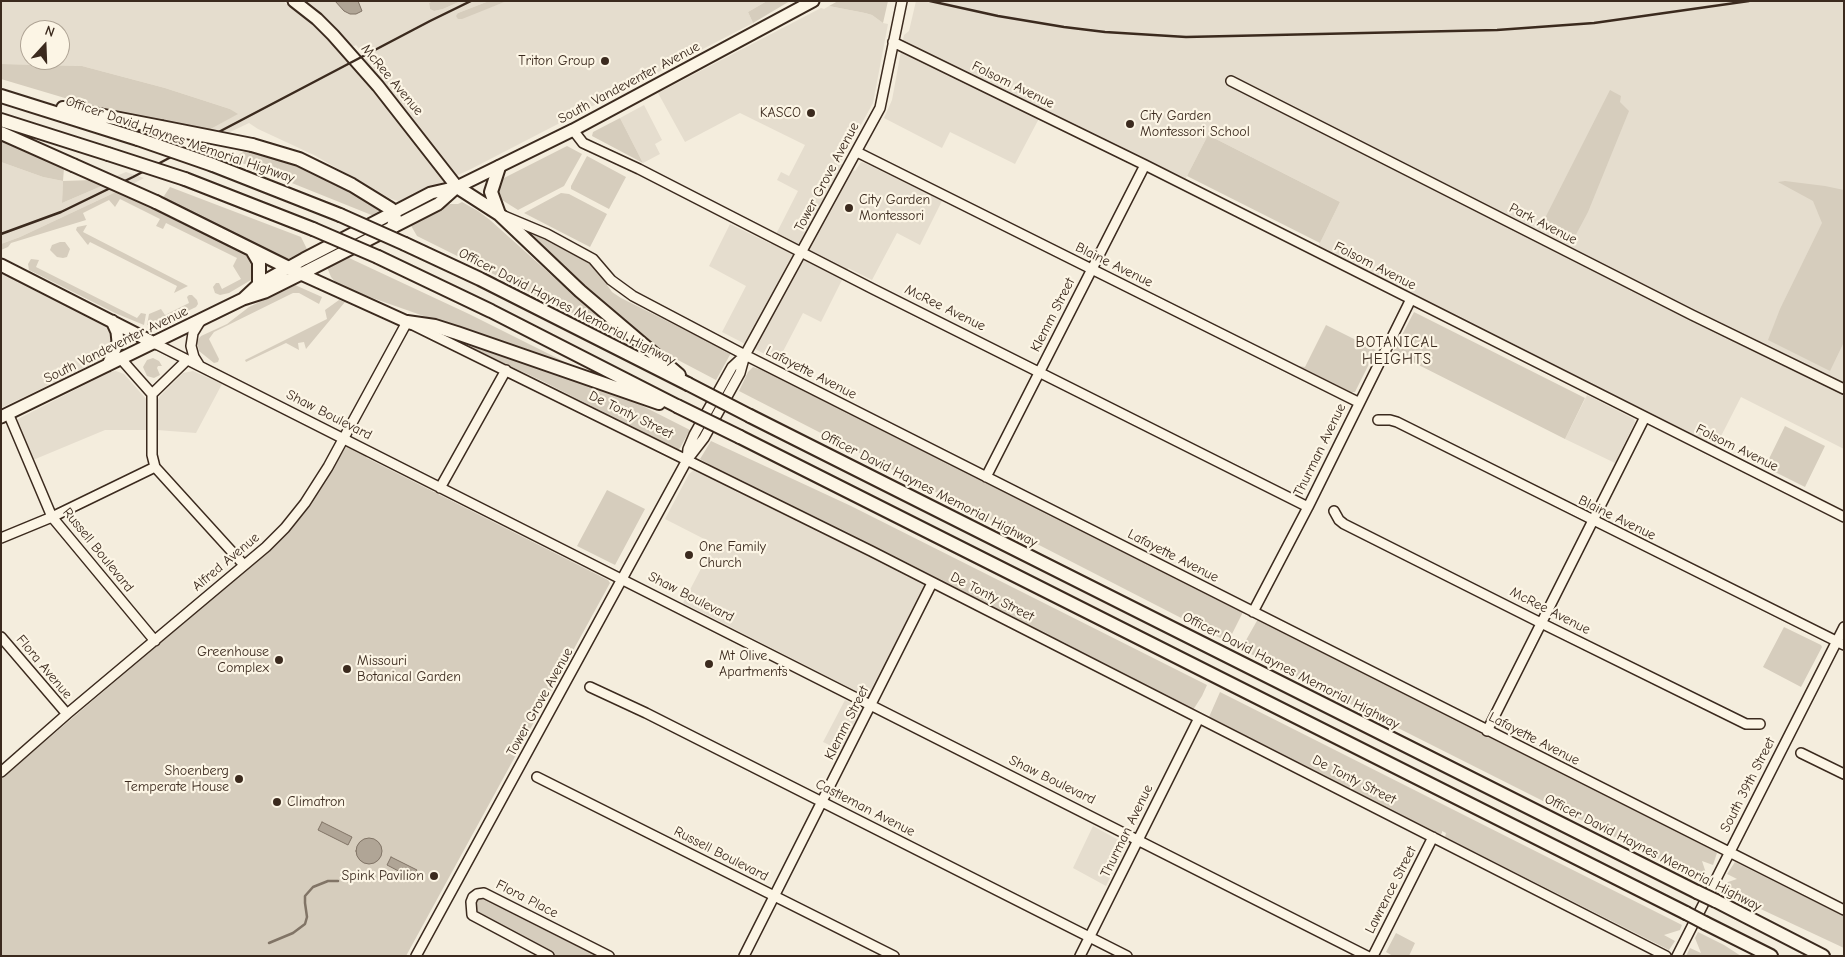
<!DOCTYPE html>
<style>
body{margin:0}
#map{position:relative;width:1845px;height:957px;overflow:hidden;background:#f4eddd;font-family:"Comic Neue",sans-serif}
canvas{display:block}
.frame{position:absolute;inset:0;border:2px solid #3b2a1e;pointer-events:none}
.north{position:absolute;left:20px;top:20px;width:50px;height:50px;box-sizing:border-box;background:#fcf5e5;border:1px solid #afa495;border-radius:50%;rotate:20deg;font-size:14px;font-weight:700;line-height:20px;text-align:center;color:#3b2a1e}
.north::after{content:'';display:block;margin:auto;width:18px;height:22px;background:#3b2a1e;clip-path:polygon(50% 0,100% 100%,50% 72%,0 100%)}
</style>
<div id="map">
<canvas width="1845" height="957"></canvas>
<div class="frame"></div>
<div class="north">N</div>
</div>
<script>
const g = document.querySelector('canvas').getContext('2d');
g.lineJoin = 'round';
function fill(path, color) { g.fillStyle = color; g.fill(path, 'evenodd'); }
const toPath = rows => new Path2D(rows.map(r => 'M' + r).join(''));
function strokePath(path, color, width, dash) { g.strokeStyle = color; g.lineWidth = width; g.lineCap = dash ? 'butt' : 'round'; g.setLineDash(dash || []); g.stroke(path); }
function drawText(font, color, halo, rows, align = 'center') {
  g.font = font + ' "Comic Neue",sans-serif'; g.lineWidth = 4.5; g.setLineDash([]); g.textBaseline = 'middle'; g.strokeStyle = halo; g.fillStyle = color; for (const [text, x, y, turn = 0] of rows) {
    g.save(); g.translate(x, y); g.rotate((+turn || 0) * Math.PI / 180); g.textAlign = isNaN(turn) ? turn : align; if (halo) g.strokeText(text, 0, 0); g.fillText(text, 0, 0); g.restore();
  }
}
const built = toPath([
 [1,1,283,1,319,28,352,66,367,58,356,45,352,47,326,18,306,1,433,1,429,3,430,9,434,11,443,9,461,1,489,1,458,13,458,19,507,1,767,1,748,12,753,23,471,169,400,202,389,198,314,155,258,129,249,123,228,133,209,130,237,114,230,109,165,88,82,66,1,64],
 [30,30,60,30,60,60,30,60],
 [916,1,1844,1,1844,449,1741,397,1716,446,1318,247,1340,202,1208,135,1185,180,1044,109,1015,164,950,132,942,148,884,118,892,100,904,35,909,31],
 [829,6,865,13,872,15,883,23,888,24,873,103,840,163,855,171,861,162,865,163,942,201,920,245,897,233,872,280,848,268,821,322,803,313,778,361,722,332,746,286,709,266,730,224,771,244,798,191,777,180,781,172,789,176,805,145,740,113,685,142,658,93,821,8,824,9],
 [644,105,662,140,655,144,660,154,643,163,620,118],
 [1,162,43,177,63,181,62,203,104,185,118,191,20,237,1,244],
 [126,172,144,178,131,185,114,177],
 [1,273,105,325,110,329,115,338,108,354,101,360,1,408],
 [116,371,124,374,147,400,146,430,105,430,33,460,17,422,18,419,110,372],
 [193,371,222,384,196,433,157,430,158,400,160,396,183,373],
 [1587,395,1634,419,1635,422,1615,463,1565,439],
 [695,469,699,470,924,585,925,589,870,696,866,696,683,603,714,544,665,519,689,474],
 [845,700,860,708,862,711,842,751,823,742],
 [1093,826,1124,843,1126,846,1106,886,1073,868]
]);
const green = toPath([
 [433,1,461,1,443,9,434,11,430,9,429,3],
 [489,1,507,1,462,19,458,19,456,16,458,13],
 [767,1,790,1,753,23,748,12],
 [838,1,888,1,883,23,872,15,865,13,829,6],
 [1,64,82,66,165,88,230,109,238,114,209,130,113,111,85,104,1,79],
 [1610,90,1621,96,1620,102,1629,111,1588,212,1572,242,1541,226],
 [620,118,643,163,592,136,593,132],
 [1208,135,1340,202,1320,243,1187,176],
 [1,141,64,168,63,181,92,180,104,185,62,203,63,181,43,177,1,162],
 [567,146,582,154,564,186,518,210,502,200,498,190,502,179],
 [248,149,279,157,326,176,379,208,381,211,374,216,232,159],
 [587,156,626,177,609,209,571,189,571,186],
 [1785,181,1825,186,1844,190,1844,342,1830,371,1768,340,1780,309,1822,223,1813,201,1778,182],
 [170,187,301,237,308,251,285,260,162,199],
 [118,191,151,205,246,256,250,260,254,268,251,280,229,293,220,295,215,293,213,287,216,283,219,283,222,289,241,279,233,266,237,258,166,223,163,229,156,226,160,219,120,199,115,207,109,200,83,213,86,220,11,243,8,247,1,250,1,244,20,237],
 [561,193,569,194,607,214,590,247,524,213],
 [462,202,478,211,490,220,558,281,630,339,628,341,417,236,410,224,450,204,458,204],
 [87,225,83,232,188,286,174,293,177,286,90,242,88,245,87,244,76,230,77,227],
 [530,232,588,262,595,268,612,292,621,298,731,353,716,380,657,349,625,325],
 [60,242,65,242,70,249,67,257,63,258,57,257,50,250,52,245],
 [347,257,469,314,567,363,566,366,344,288,336,283,331,277,327,267],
 [31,259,39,260,36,267,137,318,141,313,146,314,144,325,115,313,29,270,28,264],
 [295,285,322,297,319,304,299,293,293,293,214,332,209,339,219,359,218,362,214,363,199,351,197,341,201,336,227,324,249,307],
 [189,295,192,295,197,300,198,304,196,307,167,321,147,325,149,314,161,309,165,315,189,303,187,297],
 [339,300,345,302,306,349,304,342,298,343,299,350,286,343,246,362,245,360,327,319,325,310],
 [1414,312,1585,398,1565,439,1393,352],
 [1326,325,1376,350,1355,392,1351,392,1299,366,1305,367],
 [444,335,619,394,690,430,680,448,678,450,542,381],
 [153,358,159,361,162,366,158,366,157,368,160,375,154,378,147,376,143,367,147,360],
 [753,367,765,371,1243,612,1228,642,739,391,748,372],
 [1785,426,1825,446,1805,487,1765,467],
 [711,441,851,506,1207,685,1202,696,1193,710,715,468,700,459],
 [346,447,350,447,365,455,367,458,608,580,610,583,406,956,1,956,1,779,241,574,280,539,318,493],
 [607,490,645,509,615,565,577,546],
 [1258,619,1715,851,1717,853,1713,865,1702,861,1707,876,1704,882,1241,649],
 [1784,627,1821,645,1822,647,1801,687,1763,667],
 [1220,692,1682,925,1680,930,1664,935,1675,941,1669,950,1445,837,1446,833,1442,831,1442,833,1440,835,1209,717],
 [1735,862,1844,916,1844,948,1720,890,1722,884,1737,879,1727,874],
 [477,894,609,956,549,956,472,915],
 [1698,932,1724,945,1741,956,1686,956,1690,948,1701,953,1695,938],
 [1396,933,1415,943,1409,956,1393,956,1386,952]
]);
const water = toPath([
 [335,1,358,1,362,11,356,14,350,14,344,11,335,1],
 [322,822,352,837,348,845,318,830,322,822],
 '356 851a13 13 0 1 1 26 0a13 13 0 1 1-26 0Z',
 [391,857,417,870,412,878,387,865,391,857]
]);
const stream = toPath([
 [269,943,293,933,305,924,307,917,305,903,305,896,313,887,328,881,338,881]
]);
const minor = toPath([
 [893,42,1145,165,1844,517],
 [1231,81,1692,315,1844,389],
 [573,130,583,143,639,169,873,289,1308,507],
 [857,152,1358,402],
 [504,216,547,234,593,259,611,280,633,296,745,355,1844,910],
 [154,343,1367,956],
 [121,359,152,394],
 [187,360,152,394,152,455,155,467,244,565],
 [199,365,194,357,191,346,193,333,201,320],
 [8,413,52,517,155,641],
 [1378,420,1390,420,1397,422,1844,645],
 [687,460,688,449,694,435,732,367,745,355],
 [986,477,1145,165],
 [440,488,506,370],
 [1334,511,1339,520,1344,524,1541,623,1746,724,1760,724],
 [1,538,52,517,155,467],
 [1253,612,1308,507,1411,299],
 [1,637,67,714],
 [590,687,646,713,1127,956],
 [1487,731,1645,417],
 [1801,753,1844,774],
 [1,772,67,714,266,547,285,528,305,503,328,467,407,322,871,551,1666,956],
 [537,777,894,956],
 [416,956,687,460,704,438,740,373,745,355,880,108,902,1],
 [549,956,472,915,471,902,473,897,477,894,484,893,609,956],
 [744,956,932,583],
 [1080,956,1199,718],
 [1373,956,1433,837],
 [1677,956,1844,627]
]);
const major = toPath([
 [294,1,317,19,333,35,378,86,457,187],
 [1,265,154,343],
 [301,274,407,322],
 [243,299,259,284,304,259,431,193,457,187,573,130,813,1],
 [108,365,118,342,117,332,112,321],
 [1,417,243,299,265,292,301,274,438,204,457,187]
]);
const highway = toPath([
 [1,96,138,139],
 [63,108,161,127],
 [1,120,108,154],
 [1,133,73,165],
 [252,145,299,159,352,185,391,209,395,218,393,227],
 [213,165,340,215],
 [499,167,491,192,499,214],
 [185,179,313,229],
 [457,187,499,214,580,291,679,375],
 [156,202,301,274],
 [405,244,480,279,688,384],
 [252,250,259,262,259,284],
 [378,257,491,311,677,406],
 [407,322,435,326,457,333,659,403],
 [750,416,1697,892],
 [740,437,1686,913],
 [1716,901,1823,956],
 [1705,923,1771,956]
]);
const rail = toPath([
 [930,1,998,16,1064,27,1105,32,1186,37,1497,30,1594,23,1749,1],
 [1,234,61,212,133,177,430,21,471,1]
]);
const highwayBridge = toPath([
 [161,127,252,145],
 [138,139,213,165],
 [108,154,185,179],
 [73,165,156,202],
 [340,215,405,244],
 [313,229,378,257],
 [688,384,750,416],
 [677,406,740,437],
 [1697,892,1716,901],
 [1686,913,1705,923]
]);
const markers = [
 [605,61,5,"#3b2a1e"],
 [811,113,5,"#3b2a1e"],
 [1130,124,5,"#3b2a1e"],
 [849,208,5,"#3b2a1e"],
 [689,555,5,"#3b2a1e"],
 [279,660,5,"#3b2a1e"],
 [709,664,5,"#3b2a1e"],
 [347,669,5,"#3b2a1e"],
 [239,779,5,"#3b2a1e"],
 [277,802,5,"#3b2a1e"],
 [434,876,5,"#3b2a1e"]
];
const poiNames = [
 ["Triton Group",595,61,"right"],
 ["KASCO",801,113,"right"],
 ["City Garden",1140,116],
 ["Montessori School",1140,132],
 ["City Garden",859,200],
 ["Montessori",859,216],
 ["One Family",699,547],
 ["Church",699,563],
 ["Greenhouse",269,652,"right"],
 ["Complex",269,668,"right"],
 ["Mt Olive",719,656],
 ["Apartments",719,672],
 ["Missouri",357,661],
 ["Botanical Garden",357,677],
 ["Shoenberg",229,771,"right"],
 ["Temperate House",229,787,"right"],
 ["Climatron",287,802],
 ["Spink Pavilion",424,876,"right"]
];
const streetNames = [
 ["McRee Avenue",392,80,50],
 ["South Vandeventer Avenue",629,83,-28],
 ["Folsom Avenue",1013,85,26],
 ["Officer David Haynes Memorial Highway",180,140,19],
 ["Tower Grove Avenue",827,177,-62],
 ["Park Avenue",1543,224,27],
 ["Blaine Avenue",1114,265,26],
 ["Folsom Avenue",1375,266,27],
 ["Officer David Haynes Memorial Highway",567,307,27],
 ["McRee Avenue",945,308,26],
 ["Klemm Street",1053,315,-63],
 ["South Vandeventer Avenue",116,345,-26],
 ["Lafayette Avenue",811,373,27],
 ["Shaw Boulevard",329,415,27],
 ["De Tonty Street",631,415,26],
 ["Folsom Avenue",1737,448,26],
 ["Thurman Avenue",1320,450,-64],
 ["Officer David Haynes Memorial Highway",929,489,27],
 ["Blaine Avenue",1617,518,26],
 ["Russell Boulevard",98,550,51],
 ["Lafayette Avenue",1173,556,27],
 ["Alfred Avenue",226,562,-40],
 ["Shaw Boulevard",691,597,27],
 ["De Tonty Street",992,597,27],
 ["McRee Avenue",1550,611,27],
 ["Flora Avenue",44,667,50],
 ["Officer David Haynes Memorial Highway",1291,671,27],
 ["Tower Grove Avenue",540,702,-61],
 ["Klemm Street",847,723,-63],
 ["Lafayette Avenue",1534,739,27],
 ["Shaw Boulevard",1052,780,26],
 ["De Tonty Street",1354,780,27],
 ["South 39th Street",1748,785,-63],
 ["Castleman Avenue",865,808,27],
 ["Thurman Avenue",1127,831,-64],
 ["Officer David Haynes Memorial Highway",1653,853,27],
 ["Russell Boulevard",721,854,27],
 ["Lawrence Street",1391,890,-63],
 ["Flora Place",527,899,27]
];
const neighbourhoodNames = [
 ["BOTANICAL",1397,343],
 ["HEIGHTS",1397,360]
];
fill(built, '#e5ddce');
fill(green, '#d6cdbd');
fill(water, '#b0a596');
strokePath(water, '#817466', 1);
strokePath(stream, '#817466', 2.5);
strokePath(minor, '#3b2a1e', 12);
strokePath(major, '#3b2a1e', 15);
strokePath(highway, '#3b2a1e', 16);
strokePath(minor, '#fcf5e5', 9);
strokePath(major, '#fcf5e5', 11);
strokePath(highway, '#fcf5e5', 12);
strokePath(rail, '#3b2a1e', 2.5);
strokePath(highwayBridge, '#3b2a1e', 16, []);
strokePath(highwayBridge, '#fcf5e5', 12);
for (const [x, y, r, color] of markers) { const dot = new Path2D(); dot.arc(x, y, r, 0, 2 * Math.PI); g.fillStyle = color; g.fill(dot); strokePath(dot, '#fcf5e5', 2); }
drawText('14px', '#3b2a1e', '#fcf5e5', poiNames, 'left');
drawText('14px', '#3b2a1e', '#fcf5e5', streetNames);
g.letterSpacing = '1px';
drawText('15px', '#3b2a1e', '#fcf5e5', neighbourhoodNames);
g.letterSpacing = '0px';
</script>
